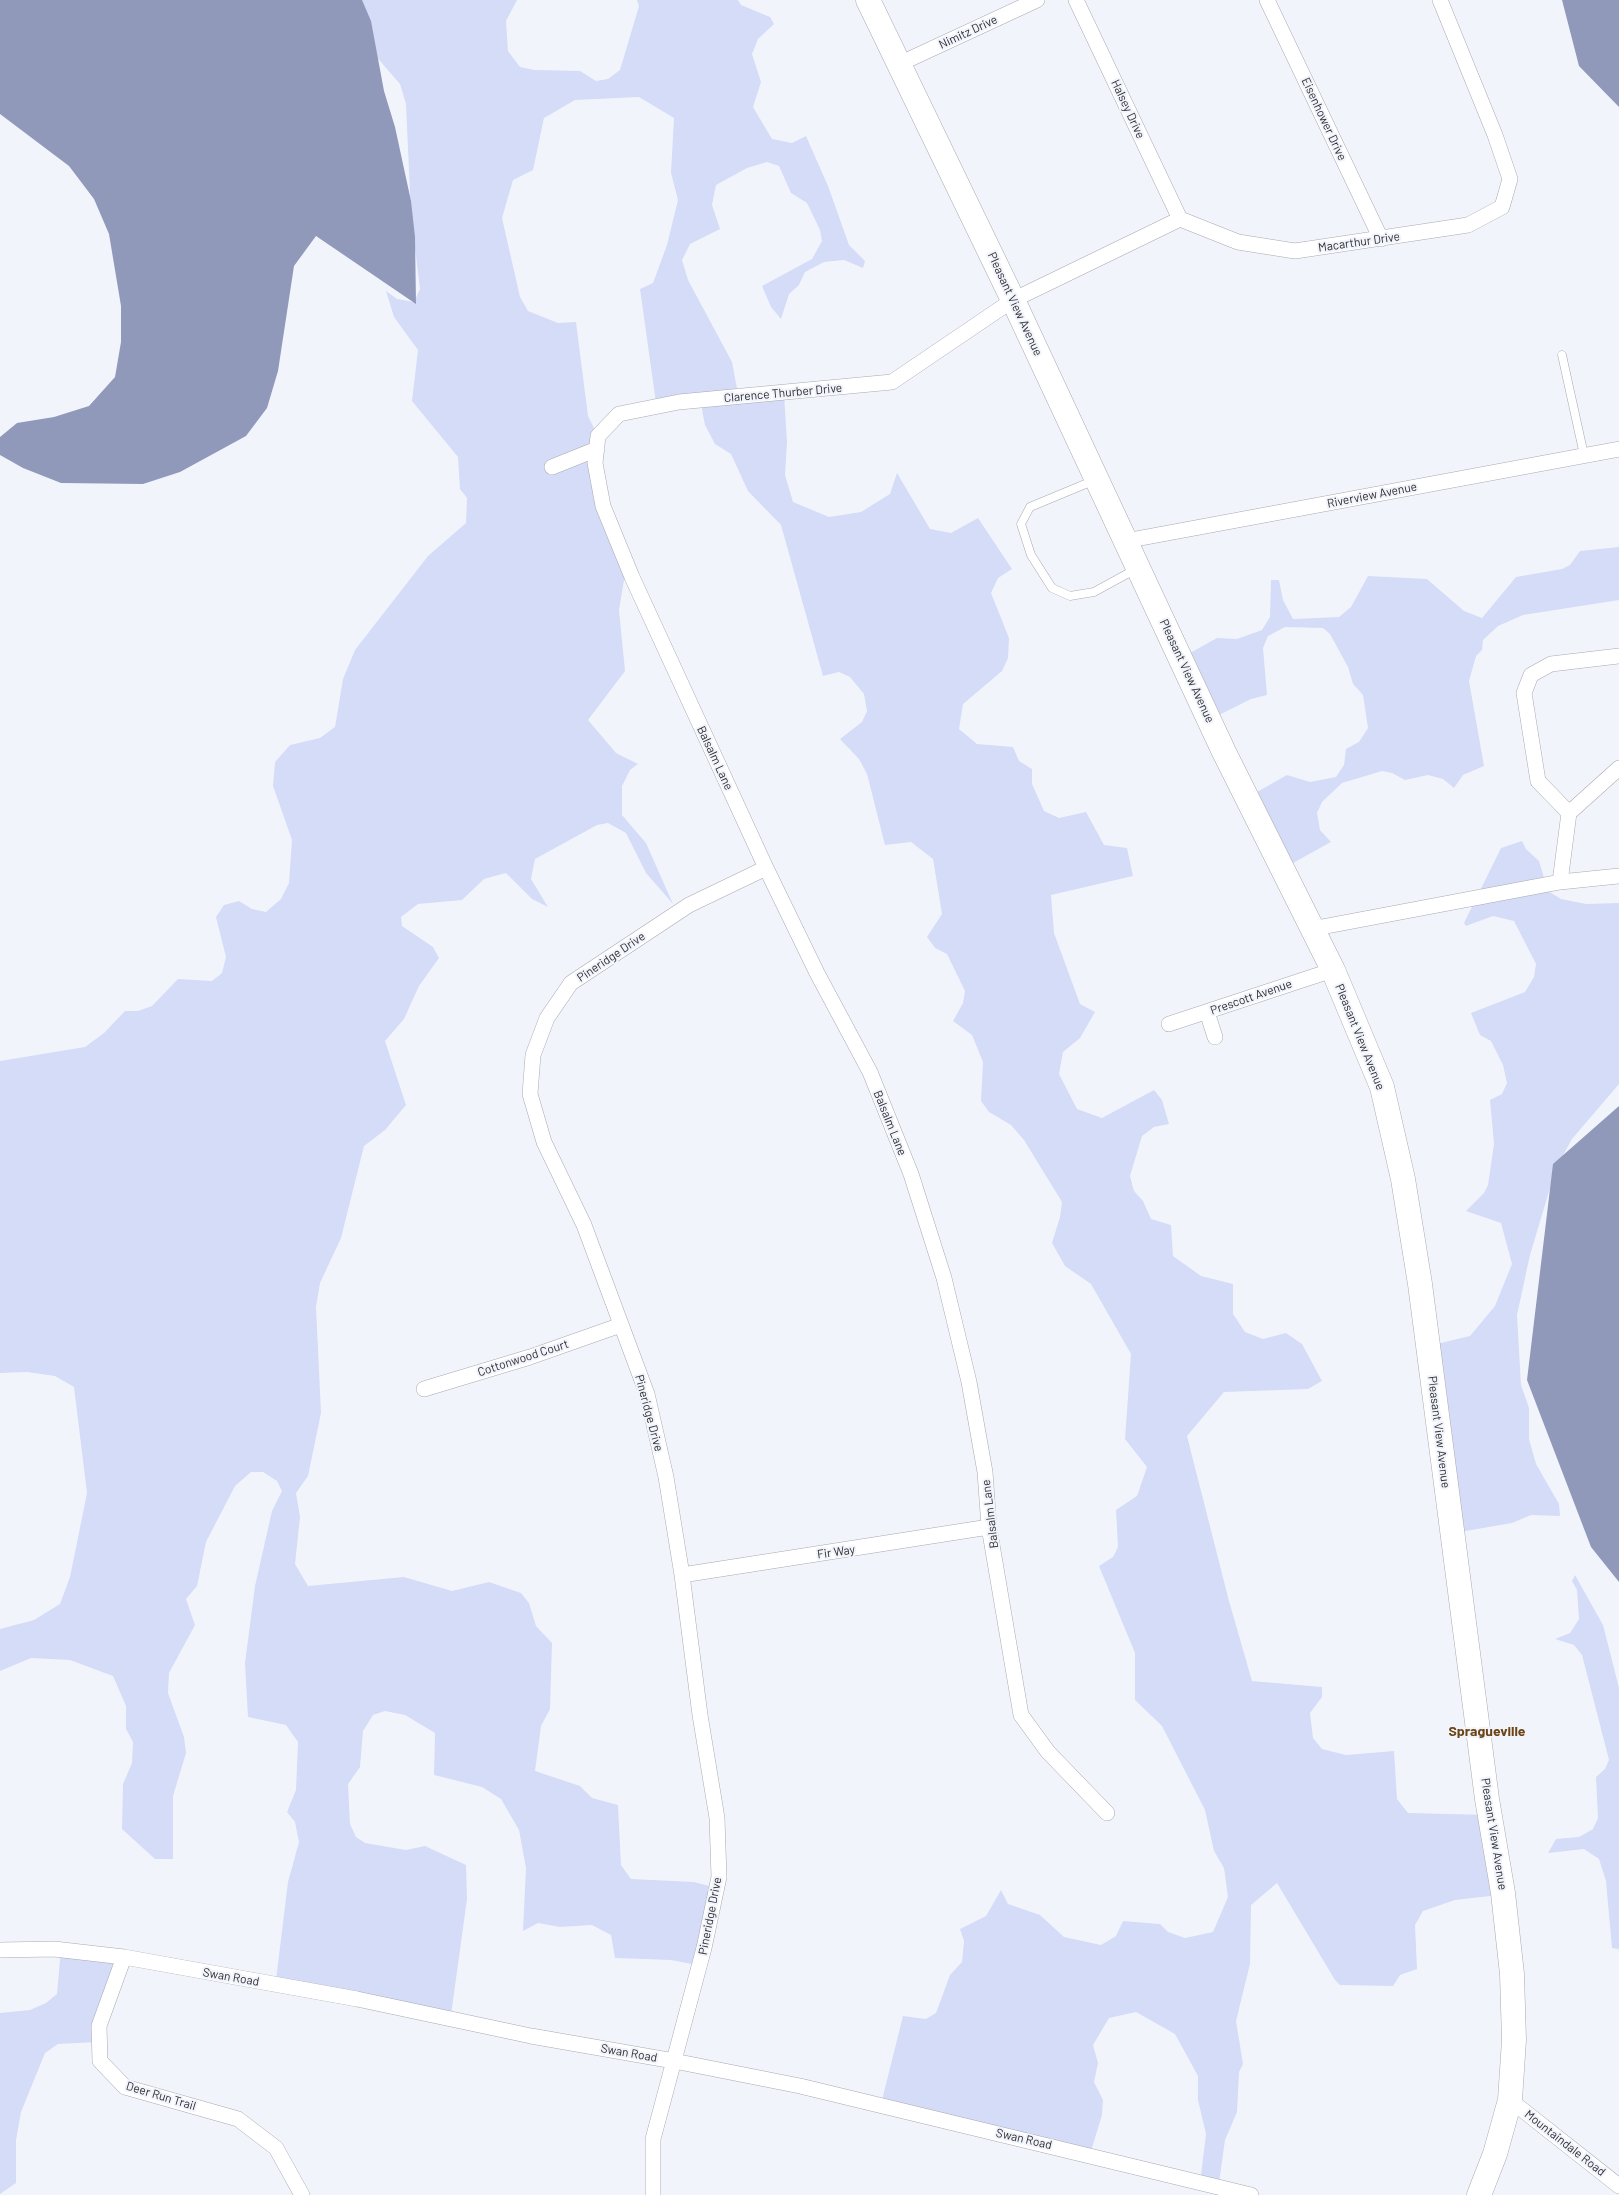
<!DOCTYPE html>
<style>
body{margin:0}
canvas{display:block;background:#f2f4fc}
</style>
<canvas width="1619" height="2195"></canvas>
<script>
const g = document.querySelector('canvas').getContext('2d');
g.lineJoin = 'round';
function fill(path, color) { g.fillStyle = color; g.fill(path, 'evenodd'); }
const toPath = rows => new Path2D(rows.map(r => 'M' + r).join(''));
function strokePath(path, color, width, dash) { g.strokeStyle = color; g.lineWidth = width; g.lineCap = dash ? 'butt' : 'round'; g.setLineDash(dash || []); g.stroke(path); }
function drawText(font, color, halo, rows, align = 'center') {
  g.font = font + ' Barlow,sans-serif'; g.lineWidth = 4; g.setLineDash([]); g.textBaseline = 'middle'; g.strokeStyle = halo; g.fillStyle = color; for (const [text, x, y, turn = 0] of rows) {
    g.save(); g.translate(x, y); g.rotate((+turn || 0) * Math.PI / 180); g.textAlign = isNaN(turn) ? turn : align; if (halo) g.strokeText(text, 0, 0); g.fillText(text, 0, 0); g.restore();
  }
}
const green = toPath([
 [358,0,517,0,506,21,508,51,520,67,535,70,580,71,596,81,608,79,620,70,639,6,637,0,738,0,741,5,770,17,774,24,758,39,752,54,761,82,753,107,772,139,792,143,806,136,828,186,849,245,865,261,863,268,844,260,824,262,805,272,799,285,789,294,781,319,771,307,762,286,812,259,822,241,820,230,807,203,791,193,779,166,767,162,747,168,716,185,712,205,720,229,690,244,682,260,688,280,732,362,738,394,784,394,787,442,785,475,793,502,829,517,861,512,890,494,897,473,930,529,951,533,978,518,1012,569,998,578,991,593,1009,638,1008,658,1002,671,963,704,959,729,977,744,1013,747,1019,761,1032,769,1032,784,1044,811,1059,818,1086,812,1104,845,1127,848,1133,876,1051,895,1054,933,1080,1004,1095,1012,1080,1038,1063,1052,1059,1074,1077,1109,1102,1118,1154,1090,1162,1100,1169,1124,1154,1127,1142,1136,1130,1176,1134,1191,1143,1201,1151,1219,1171,1225,1173,1256,1201,1276,1233,1284,1233,1314,1245,1332,1263,1339,1286,1333,1302,1344,1322,1381,1308,1389,1224,1392,1187,1436,1229,1601,1252,1681,1322,1687,1322,1697,1310,1713,1313,1738,1322,1749,1346,1755,1394,1751,1397,1799,1408,1813,1490,1815,1499,1895,1455,1900,1423,1911,1415,1925,1417,1969,1400,1975,1393,1986,1340,1985,1335,1980,1277,1883,1251,1905,1250,1964,1236,2021,1243,2064,1239,2072,1237,2112,1225,2140,1219,2183,1201,2175,1206,2134,1198,2100,1198,2076,1175,2034,1136,2012,1109,2018,1093,2045,1098,2063,1094,2082,1103,2100,1102,2115,1091,2151,882,2100,903,2016,926,2019,936,2013,950,1975,962,1962,964,1941,960,1929,986,1916,1001,1890,1008,1904,1040,1915,1064,1937,1101,1945,1116,1936,1123,1921,1160,1924,1168,1932,1185,1938,1213,1932,1228,1897,1224,1868,1214,1851,1205,1810,1162,1726,1135,1700,1135,1653,1099,1566,1113,1557,1118,1547,1116,1510,1137,1496,1147,1467,1125,1439,1131,1354,1091,1284,1065,1266,1052,1243,1060,1217,1062,1202,1024,1140,1011,1125,989,1112,981,1101,983,1062,972,1035,953,1021,963,1003,965,991,947,954,935,948,927,937,942,914,933,859,911,842,885,845,867,774,859,759,840,739,862,722,867,711,864,694,850,677,839,672,823,676,781,525,748,491,731,454,715,444,705,425,700,399,656,403,640,289,653,283,667,245,678,200,671,173,674,118,639,97,575,100,544,118,533,170,513,180,502,218,520,297,528,311,558,323,576,322,588,416,595,430,597,471,626,568,619,610,625,671,588,720,616,753,638,764,630,770,622,786,622,815,646,843,673,904,646,873,626,833,608,823,597,825,535,859,531,879,548,907,532,899,506,873,484,879,462,900,418,904,401,917,402,926,433,947,439,958,419,986,404,1019,385,1041,406,1105,385,1130,364,1146,341,1238,320,1283,316,1307,321,1413,308,1476,296,1493,300,1517,295,1564,308,1586,404,1577,452,1591,489,1582,521,1593,529,1603,536,1626,552,1643,550,1709,541,1726,535,1771,580,1786,592,1798,618,1805,621,1865,631,1879,694,1882,713,1887,697,1965,671,1960,615,1958,611,1935,592,1925,560,1927,538,1923,523,1931,526,1868,519,1830,501,1799,482,1787,434,1775,435,1733,405,1715,385,1711,373,1715,363,1731,360,1767,348,1784,350,1824,356,1837,365,1843,406,1850,425,1846,466,1865,467,1899,451,2015,276,1980,288,1882,299,1842,295,1822,287,1812,296,1790,298,1742,286,1725,248,1717,245,1663,255,1586,272,1511,282,1491,277,1481,263,1472,251,1472,235,1486,206,1542,197,1586,186,1599,195,1625,169,1673,168,1693,184,1737,186,1753,173,1796,173,1859,155,1859,122,1829,123,1784,132,1763,133,1742,126,1729,126,1706,113,1676,70,1660,31,1658,0,1671,0,1629,34,1620,60,1604,70,1577,87,1493,74,1387,55,1376,27,1372,0,1373,0,1061,85,1047,104,1033,125,1011,138,1011,152,1006,178,979,212,981,222,973,226,957,216,917,224,905,239,901,252,909,266,912,281,899,289,883,292,840,273,786,275,762,290,745,320,738,335,727,343,679,355,650,428,556,466,523,467,498,460,489,458,457,412,401,418,350,394,317,386,291,397,299,414,302,420,289,411,215,406,104,400,84,368,47],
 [1619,547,1619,600,1523,615,1498,626,1483,640,1482,650,1476,656,1469,681,1484,766,1463,775,1454,788,1443,779,1428,775,1405,780,1392,773,1382,771,1342,783,1322,802,1317,813,1320,830,1331,842,1284,868,1248,797,1287,775,1310,782,1336,777,1344,765,1346,749,1359,742,1368,728,1363,695,1353,684,1348,667,1330,634,1323,628,1285,627,1268,636,1263,648,1267,695,1251,699,1213,718,1181,658,1217,638,1237,639,1262,630,1270,617,1271,580,1279,580,1283,600,1293,619,1339,617,1351,607,1368,576,1427,579,1464,611,1482,618,1516,577,1562,569,1570,565,1580,551],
 [1522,841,1526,849,1539,861,1548,891,1561,899,1586,904,1619,903,1619,1084,1572,1139,1556,1168,1530,1255,1517,1315,1521,1385,1529,1408,1529,1439,1536,1464,1559,1504,1560,1516,1531,1515,1512,1523,1454,1533,1424,1347,1470,1336,1495,1306,1512,1264,1501,1223,1466,1211,1484,1193,1488,1185,1494,1144,1490,1100,1502,1094,1507,1083,1503,1065,1491,1041,1480,1035,1471,1013,1525,992,1534,977,1536,964,1514,921,1493,916,1466,926,1464,923,1501,848],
 [1575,1575,1603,1625,1619,1688,1619,1949,1612,1948,1606,1881,1599,1859,1584,1849,1548,1853,1556,1839,1579,1837,1593,1829,1598,1818,1596,1777,1605,1769,1609,1760,1582,1655,1574,1645,1555,1639,1570,1633,1579,1619,1577,1590,1572,1581],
 [61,1948,122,1955,97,2042,58,2044,45,2053,21,2112,16,2140,16,2183,0,2194,0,2013,30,2010,46,2003,57,1994]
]);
const water = toPath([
 [0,0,362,0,371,21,384,91,395,127,411,201,415,237,416,304,316,236,294,266,278,371,267,408,246,436,180,472,143,484,61,483,23,468,0,455,0,437,17,423,54,417,89,406,115,377,121,342,121,306,109,234,94,199,69,166,0,114],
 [1562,0,1619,0,1619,107,1579,66],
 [1619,1106,1619,1582,1591,1547,1527,1380,1553,1164]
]);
const lane = toPath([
 [1562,355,1584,455],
 [1095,480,1030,507,1021,524,1031,555,1052,588,1070,596,1094,592,1136,569]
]);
const street = toPath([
 [1076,0,1180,219],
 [1267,0,1381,239],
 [899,64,1037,0],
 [552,467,597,449],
 [1125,541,1619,449],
 [1569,813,1538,781,1524,693,1531,675,1551,664,1619,656],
 [1560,882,1569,813,1619,768],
 [1311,929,1560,882,1619,876],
 [1207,1012,1215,1037],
 [1169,1024,1333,970],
 [424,1389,530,1357,621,1325],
 [682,1575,989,1527],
 [1107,1813,1048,1752,1021,1715,989,1527,985,1472,969,1382,944,1278,911,1174,870,1072,817,973,766,868,632,577,603,506,595,463,598,436,619,414,679,402,892,382,1013,300,1180,219,1238,242,1295,251,1468,225,1502,207,1510,179,1495,135,1440,0],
 [0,1950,54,1949,124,1957,357,1999,531,2036,674,2061,800,2086,1251,2195],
 [124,1957,99,2026,100,2061,125,2087,238,2119,276,2148,302,2195],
 [1510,2100,1619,2186],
 [653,2195,653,2139,704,1948,719,1877,717,1818,700,1715,682,1575,666,1477,647,1394,584,1225,544,1142,530,1094,533,1055,547,1018,571,983,689,905,766,868]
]);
const primary = toPath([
 [868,0,1013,300,1224,752,1333,970,1382,1087,1403,1179,1420,1284,1487,1799,1503,1893,1512,1974,1514,2040,1510,2100,1495,2154,1479,2195]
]);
const streetNames = [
 ["Nimitz Drive",968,32,-25],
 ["Halsey Drive",1128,109,65],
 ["Eisenhower Drive",1324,119,65],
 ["Macarthur Drive",1359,242,-8],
 ["Pleasant View Avenue",1015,304,65],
 ["Clarence Thurber Drive",783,393,-5],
 ["Riverview Avenue",1372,495,-11],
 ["Pleasant View Avenue",1187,671,65],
 ["Balsalm Lane",715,758,65],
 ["Pineridge Drive",611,957,-34],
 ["Prescott Avenue",1251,997,-19],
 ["Pleasant View Avenue",1360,1037,68],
 ["Balsalm Lane",890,1123,68],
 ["Cottonwood Court",523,1358,-18],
 ["Pineridge Drive",649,1413,75],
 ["Pleasant View Avenue",1439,1432,83],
 ["Balsalm Lane",990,1514,-97],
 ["Fir Way",836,1552,-8],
 ["Pleasant View Avenue",1494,1834,81],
 ["Pineridge Drive",710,1916,-79],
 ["Swan Road",231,1977,10],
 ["Swan Road",629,2053,10],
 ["Deer Run Trail",161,2096,17],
 ["Swan Road",1024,2139,13],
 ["Mountaindale Road",1565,2143,38]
];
const neighbourhoodNames = [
 ["Spragueville",1487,1731]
];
fill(green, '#d5dcf8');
fill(water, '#9199bb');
strokePath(lane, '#a8aab1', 9);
strokePath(street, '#a8aab1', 16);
strokePath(primary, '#a8aab1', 25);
strokePath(lane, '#fff', 8);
strokePath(street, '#fff', 15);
strokePath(primary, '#fff', 24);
drawText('12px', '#2f2f32', '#f2f4fc', streetNames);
drawText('bold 14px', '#6b4516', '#f2f4fc', neighbourhoodNames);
</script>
